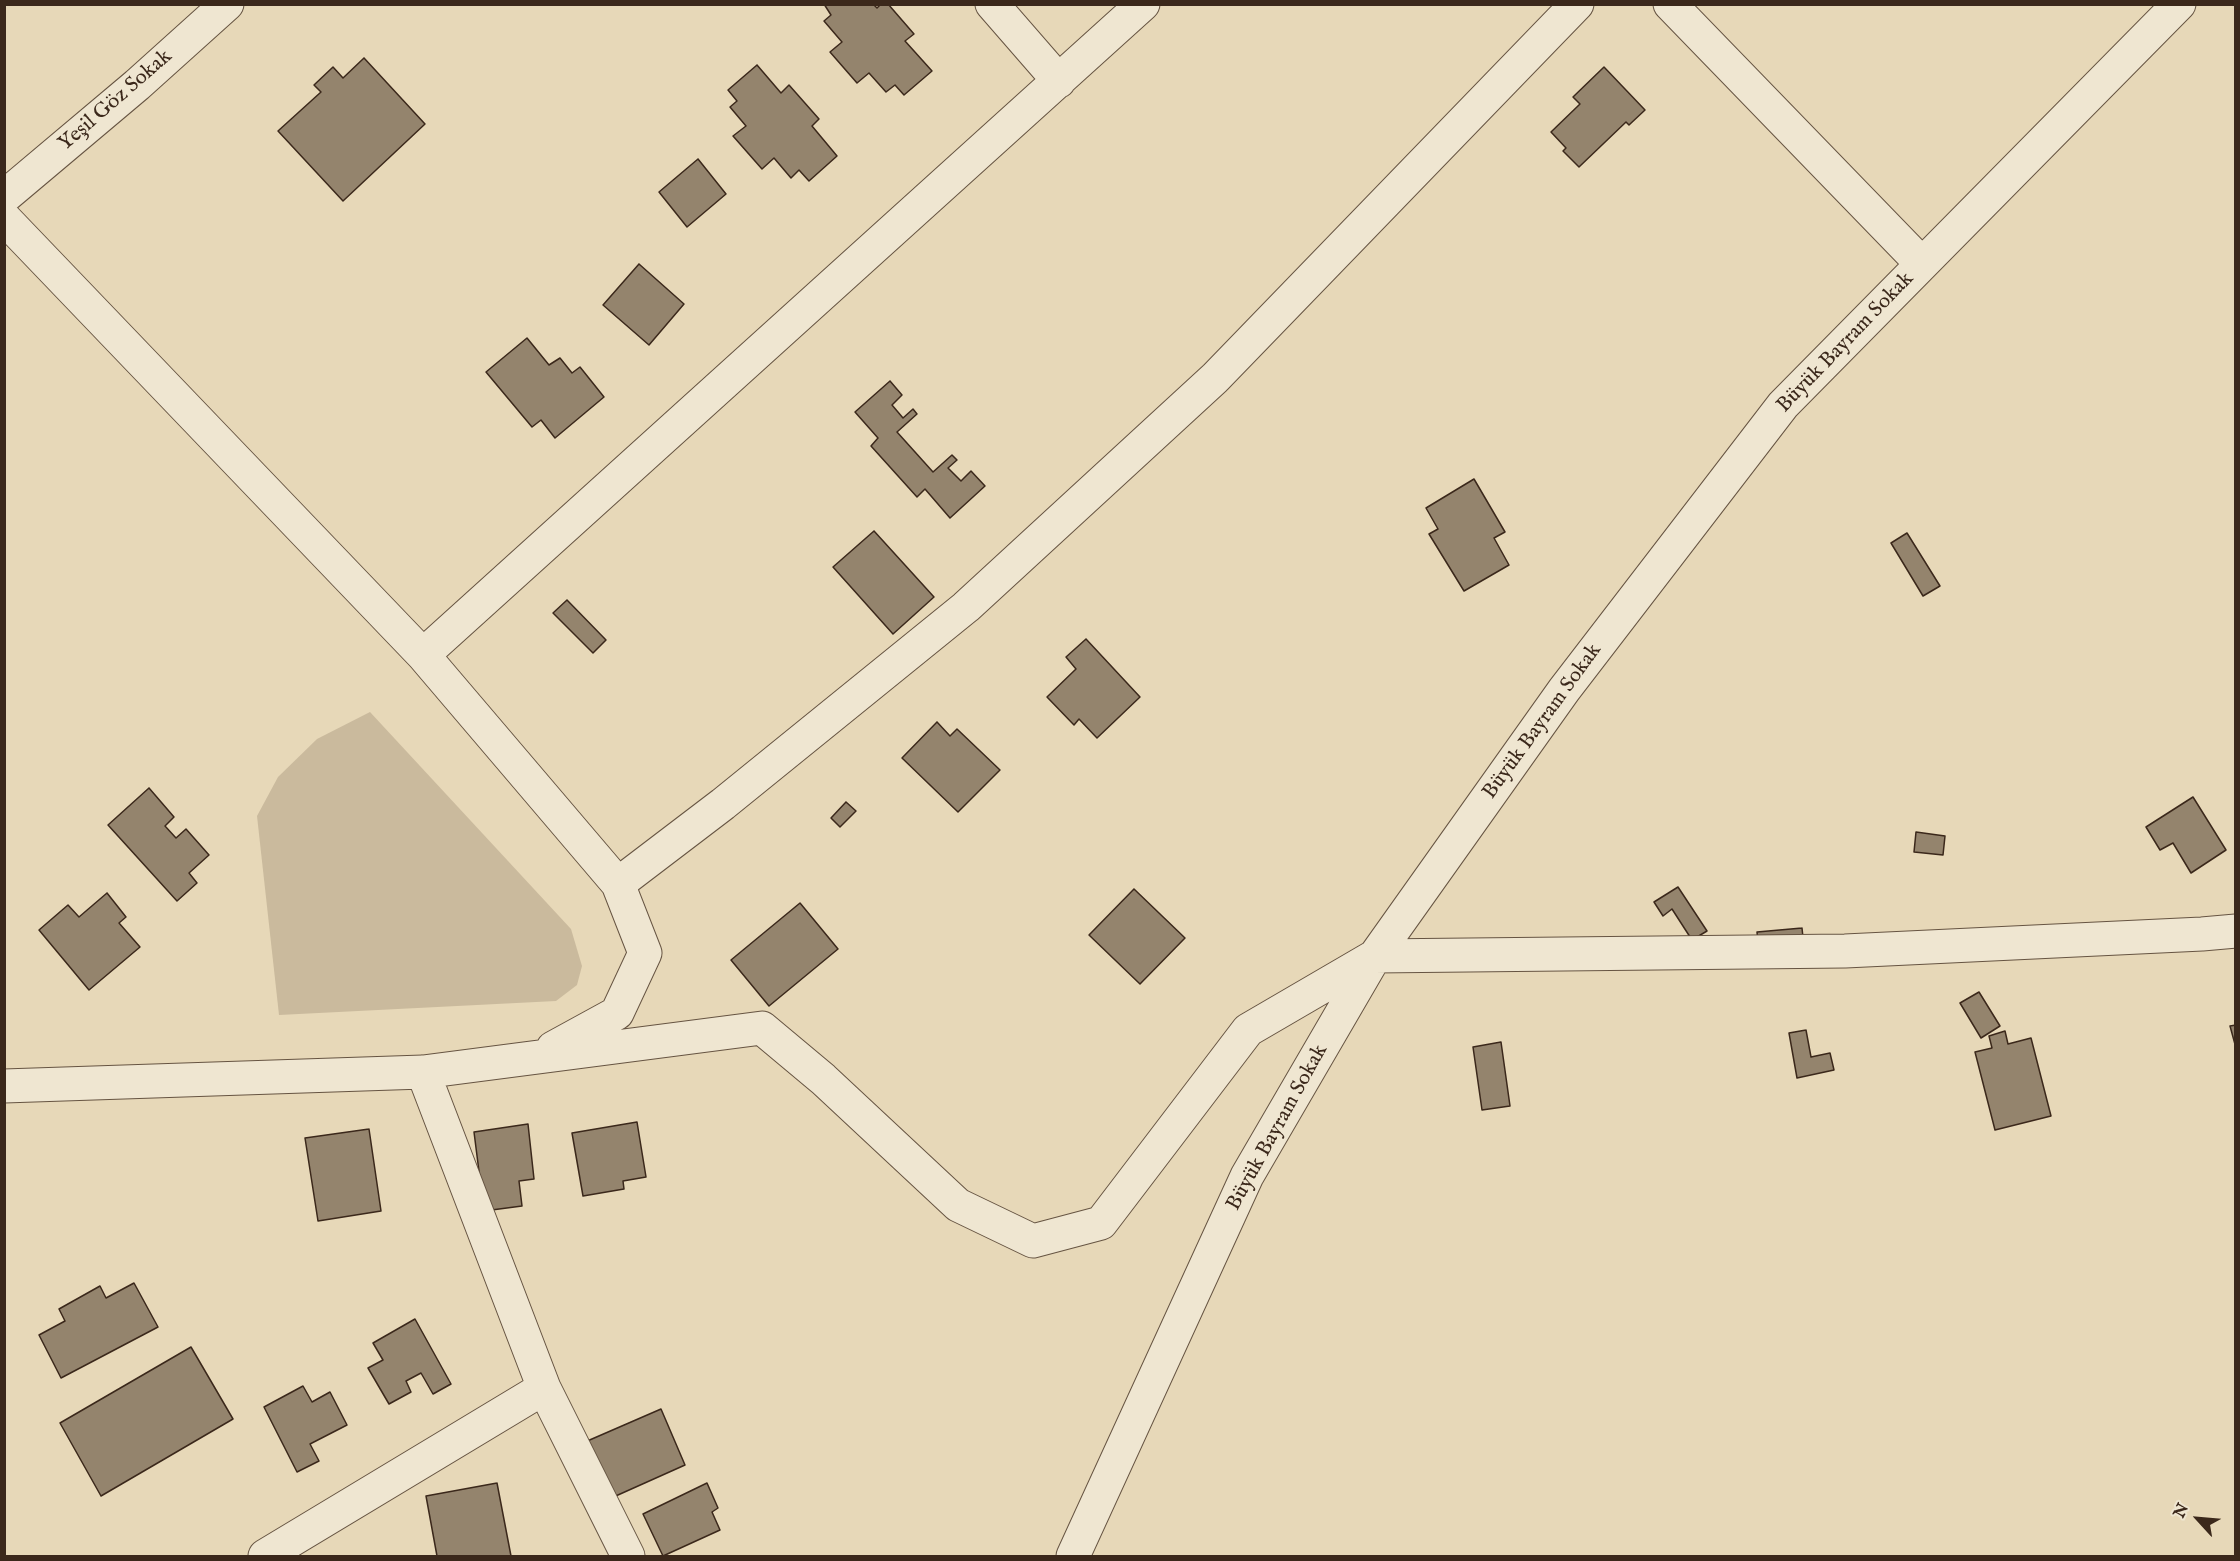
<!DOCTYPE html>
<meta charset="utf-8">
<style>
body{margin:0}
#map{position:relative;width:2240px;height:1561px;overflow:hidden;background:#e7d8b8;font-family:"IM FELL English",serif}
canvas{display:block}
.frame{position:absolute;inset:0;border:6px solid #3b281b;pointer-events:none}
.north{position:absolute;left:2168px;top:1489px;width:60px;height:60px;-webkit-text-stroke:4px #efe6d1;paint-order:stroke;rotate:296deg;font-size:16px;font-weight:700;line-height:24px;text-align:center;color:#3b281b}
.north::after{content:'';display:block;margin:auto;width:21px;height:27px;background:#3b281b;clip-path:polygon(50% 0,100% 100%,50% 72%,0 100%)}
</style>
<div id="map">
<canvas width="2240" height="1561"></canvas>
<div class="frame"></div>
<div class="north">N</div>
</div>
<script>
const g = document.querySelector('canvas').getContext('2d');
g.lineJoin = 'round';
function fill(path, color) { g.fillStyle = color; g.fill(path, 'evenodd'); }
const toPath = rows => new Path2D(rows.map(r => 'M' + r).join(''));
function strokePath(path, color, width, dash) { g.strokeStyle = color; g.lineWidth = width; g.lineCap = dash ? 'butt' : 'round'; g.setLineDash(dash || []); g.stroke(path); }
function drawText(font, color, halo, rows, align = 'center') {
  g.font = font + ' "IM FELL English",serif'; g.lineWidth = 4.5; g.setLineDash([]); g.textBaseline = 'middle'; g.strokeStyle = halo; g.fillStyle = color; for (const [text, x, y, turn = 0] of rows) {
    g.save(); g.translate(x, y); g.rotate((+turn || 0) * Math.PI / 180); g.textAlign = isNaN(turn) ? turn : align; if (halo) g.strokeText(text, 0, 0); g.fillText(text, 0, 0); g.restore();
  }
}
const green = toPath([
 [370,712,571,929,582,966,577,985,556,1001,279,1015,257,816,278,777,317,739]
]);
const building = toPath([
 [824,4,873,4,877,8,881,4,888,4,914,34,905,41,932,71,904,95,895,85,886,92,869,73,857,83,830,52,842,42,824,21,831,15,824,4],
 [364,58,425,124,343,201,278,131,321,92,314,85,333,67,343,78,364,58],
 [757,65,781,93,789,85,819,119,812,126,837,156,809,181,799,170,791,178,774,158,762,169,733,136,746,126,730,107,737,101,728,90,757,65],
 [1604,67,1645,110,1629,125,1626,122,1579,167,1563,151,1566,148,1551,132,1580,104,1573,97,1604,67],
 [698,159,726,194,687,227,659,192,698,159],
 [639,264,684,304,649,345,603,305,639,264],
 [527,338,549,365,560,358,572,373,580,367,604,397,555,438,541,420,532,427,486,372,527,338],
 [890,381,902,395,892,405,903,418,913,409,917,414,897,432,933,472,952,455,957,460,948,468,961,481,971,471,985,486,950,518,925,489,917,497,871,446,878,438,855,412,890,381],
 [1474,479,1505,532,1494,538,1509,565,1464,591,1429,534,1438,529,1426,508,1474,479],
 [874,531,934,597,893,634,833,567,874,531],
 [1907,533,1940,586,1923,596,1891,543,1907,533],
 [567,600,606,640,593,653,553,613,567,600],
 [1086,639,1140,697,1097,738,1079,719,1074,725,1047,697,1076,669,1066,657,1086,639],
 [937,722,950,736,957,729,1000,770,958,812,902,758,937,722],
 [149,788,174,817,165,826,176,838,186,829,209,855,189,873,197,883,177,901,108,825,149,788],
 [2193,797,2226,850,2191,873,2173,843,2160,850,2146,827,2193,797],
 [846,802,856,811,840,827,831,818,846,802],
 [1916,832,1945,836,1943,855,1914,852,1916,832],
 [1678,887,1707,931,1692,940,1672,909,1663,916,1654,902,1678,887],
 [1134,889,1185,938,1140,984,1089,935,1134,889],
 [107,893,126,917,119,923,140,947,89,990,39,930,68,905,79,917,107,893],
 [800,903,838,949,769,1006,731,960,800,903],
 [1802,928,1804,947,1759,952,1757,932,1802,928],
 [1979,992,2000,1026,1981,1038,1960,1003,1979,992],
 [2236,1025,2236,1048,2230,1026,2236,1025],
 [1806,1030,1811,1057,1830,1053,1834,1070,1797,1078,1789,1033,1806,1030],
 [2005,1031,2008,1044,2031,1038,2051,1116,1995,1130,1975,1052,1992,1048,1989,1036,2005,1031],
 [1501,1042,1510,1106,1482,1110,1473,1047,1501,1042],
 [637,1122,646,1177,623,1181,624,1189,583,1196,572,1133,637,1122],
 [528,1124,534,1179,519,1181,522,1206,484,1211,474,1132,528,1124],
 [369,1129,381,1211,318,1221,305,1138,369,1129],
 [134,1283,158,1327,61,1378,39,1335,65,1321,59,1309,100,1286,106,1298,134,1283],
 [415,1319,451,1384,433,1394,421,1373,406,1381,411,1392,389,1404,368,1368,383,1360,373,1343,415,1319],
 [191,1347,233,1419,101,1496,60,1423,191,1347],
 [303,1386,312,1402,330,1392,347,1425,310,1444,319,1461,297,1472,264,1407,303,1386],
 [661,1409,685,1465,609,1499,585,1442,661,1409],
 [497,1483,511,1556,437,1556,426,1496,497,1483],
 [707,1483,718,1508,712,1512,720,1530,663,1556,643,1514,707,1483]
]);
const minor = toPath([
 [992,4,1059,81],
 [1670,4,1922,264],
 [4,197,137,85,227,4],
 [4,218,423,655,618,884,645,953,617,1013,553,1048],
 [423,655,1143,4],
 [618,884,723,804,966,607,1215,378,1577,4],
 [423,1072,544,1388,628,1556],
 [4,1086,423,1072,762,1028,823,1079,958,1205,1033,1241,1101,1223,1248,1030,1375,956,1845,951,2202,934,2236,931],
 [265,1556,544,1388],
 [1073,1556,1247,1176,1375,956,1564,690,1783,405,2179,4]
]);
const streetNames = [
 ["Yeşil Göz Sokak",116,101,-41],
 ["Büyük Bayram Sokak",1846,343,-46],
 ["Büyük Bayram Sokak",1543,722,-54],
 ["Büyük Bayram Sokak",1278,1128,-61]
];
fill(green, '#caba9d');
fill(building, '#94846d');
strokePath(building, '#3b281b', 1.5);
strokePath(minor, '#665442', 35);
strokePath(minor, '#efe6d1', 33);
drawText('21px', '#3b281b', '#efe6d1', streetNames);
</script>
